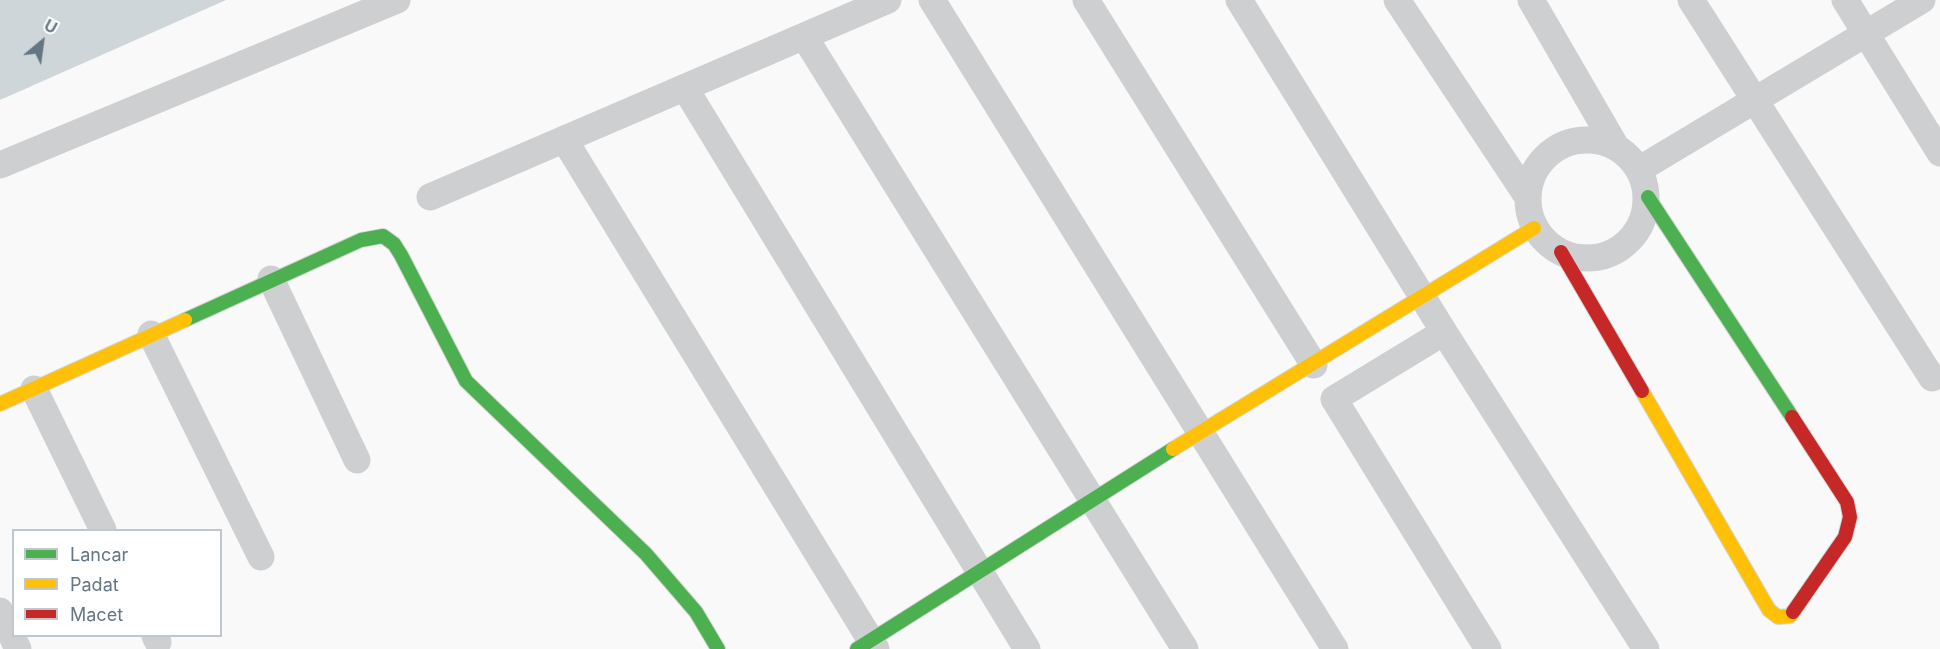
<!DOCTYPE html>
<style>
body{margin:0}
#map{position:relative;width:1940px;height:649px;overflow:hidden;background:#f9f9f9;font-family:Inter,sans-serif}
canvas{display:block}
.legend{position:absolute;left:12px;top:529px;width:210px;height:108px;box-sizing:border-box;background:#fff;border:2px solid #c1c8cd;margin:0;padding:8px 10px;list-style:none;font-size:18px;color:#657683}
.legend li{display:flex;align-items:center;gap:12px;height:30px}
.legend b{width:30px;border:2px solid #c1c8cd}
.north{position:absolute;left:12px;top:12px;width:60px;height:60px;-webkit-text-stroke:4px #fff;paint-order:stroke;rotate:29deg;font-size:16px;font-weight:700;line-height:24px;text-align:center;color:#657683}
.north::after{content:'';display:block;margin:auto;width:21px;height:27px;background:#657683;clip-path:polygon(50% 0,100% 100%,50% 72%,0 100%)}
</style>
<div id="map">
<canvas width="1940" height="649"></canvas>
<ul class="legend">
<li><b style="height:8px;background:#4caf50"></b>Lancar</li>
<li><b style="height:8px;background:#ffc107"></b>Padat</li>
<li><b style="height:8px;background:#c62828"></b>Macet</li>
</ul>
<div class="north">U</div>
</div>
<script>
const g = document.querySelector('canvas').getContext('2d');
g.lineJoin = 'round';
function fill(path, color) { g.fillStyle = color; g.fill(path, 'evenodd'); }
const toPath = rows => new Path2D(rows.map(r => 'M' + r).join(''));
function strokePath(path, color, width, dash) { g.strokeStyle = color; g.lineWidth = width; g.lineCap = dash ? 'butt' : 'round'; g.setLineDash(dash || []); g.stroke(path); }
const water = toPath([
 [0,0,226,0,0,100]
]);
const street = toPath([
 [932,0,1335,649],
 [1086,0,1314,365],
 [1239,0,1444,332,1646,649],
 [1397,0,1527,196],
 [1531,0,1615,145],
 [1691,0,1932,378],
 [1845,0,1940,153],
 [804,36,1185,649],
 [685,88,1027,649],
 [564,139,876,649],
 '1528 199a59 59 0 1 1 118 0a59 59 0 1 1-118 0Z',
 [0,165,397,0],
 [1640,169,1922,0],
 [430,197,888,0],
 [271,279,357,460],
 [1444,332,1334,399,1488,649],
 [151,334,261,557],
 [34,389,103,530],
 [0,611,18,649],
 [155,636,158,642]
]);
const fast = toPath([
 [1648,197,1792,417],
 [185,320,361,240,383,236,394,244,401,255,466,381,646,554,696,612,718,649],
 [857,649,1173,449]
]);
const slow = toPath([
 [1642,391,1769,610,1778,617,1790,616,1793,612],
 [0,404,185,320],
 [1173,449,1534,228]
]);
const jam = toPath([
 [1561,252,1642,391],
 [1792,417,1847,502,1850,517,1845,537,1793,612]
]);
fill(water, '#ced6d9');
strokePath(fast, '#d5d6d7', 16);
strokePath(slow, '#d5d6d7', 16);
strokePath(jam, '#d5d6d7', 16);
strokePath(street, '#cecfd0', 27);
strokePath(fast, '#4caf50', 14);
strokePath(slow, '#ffc107', 14);
strokePath(jam, '#c62828', 14);
</script>
